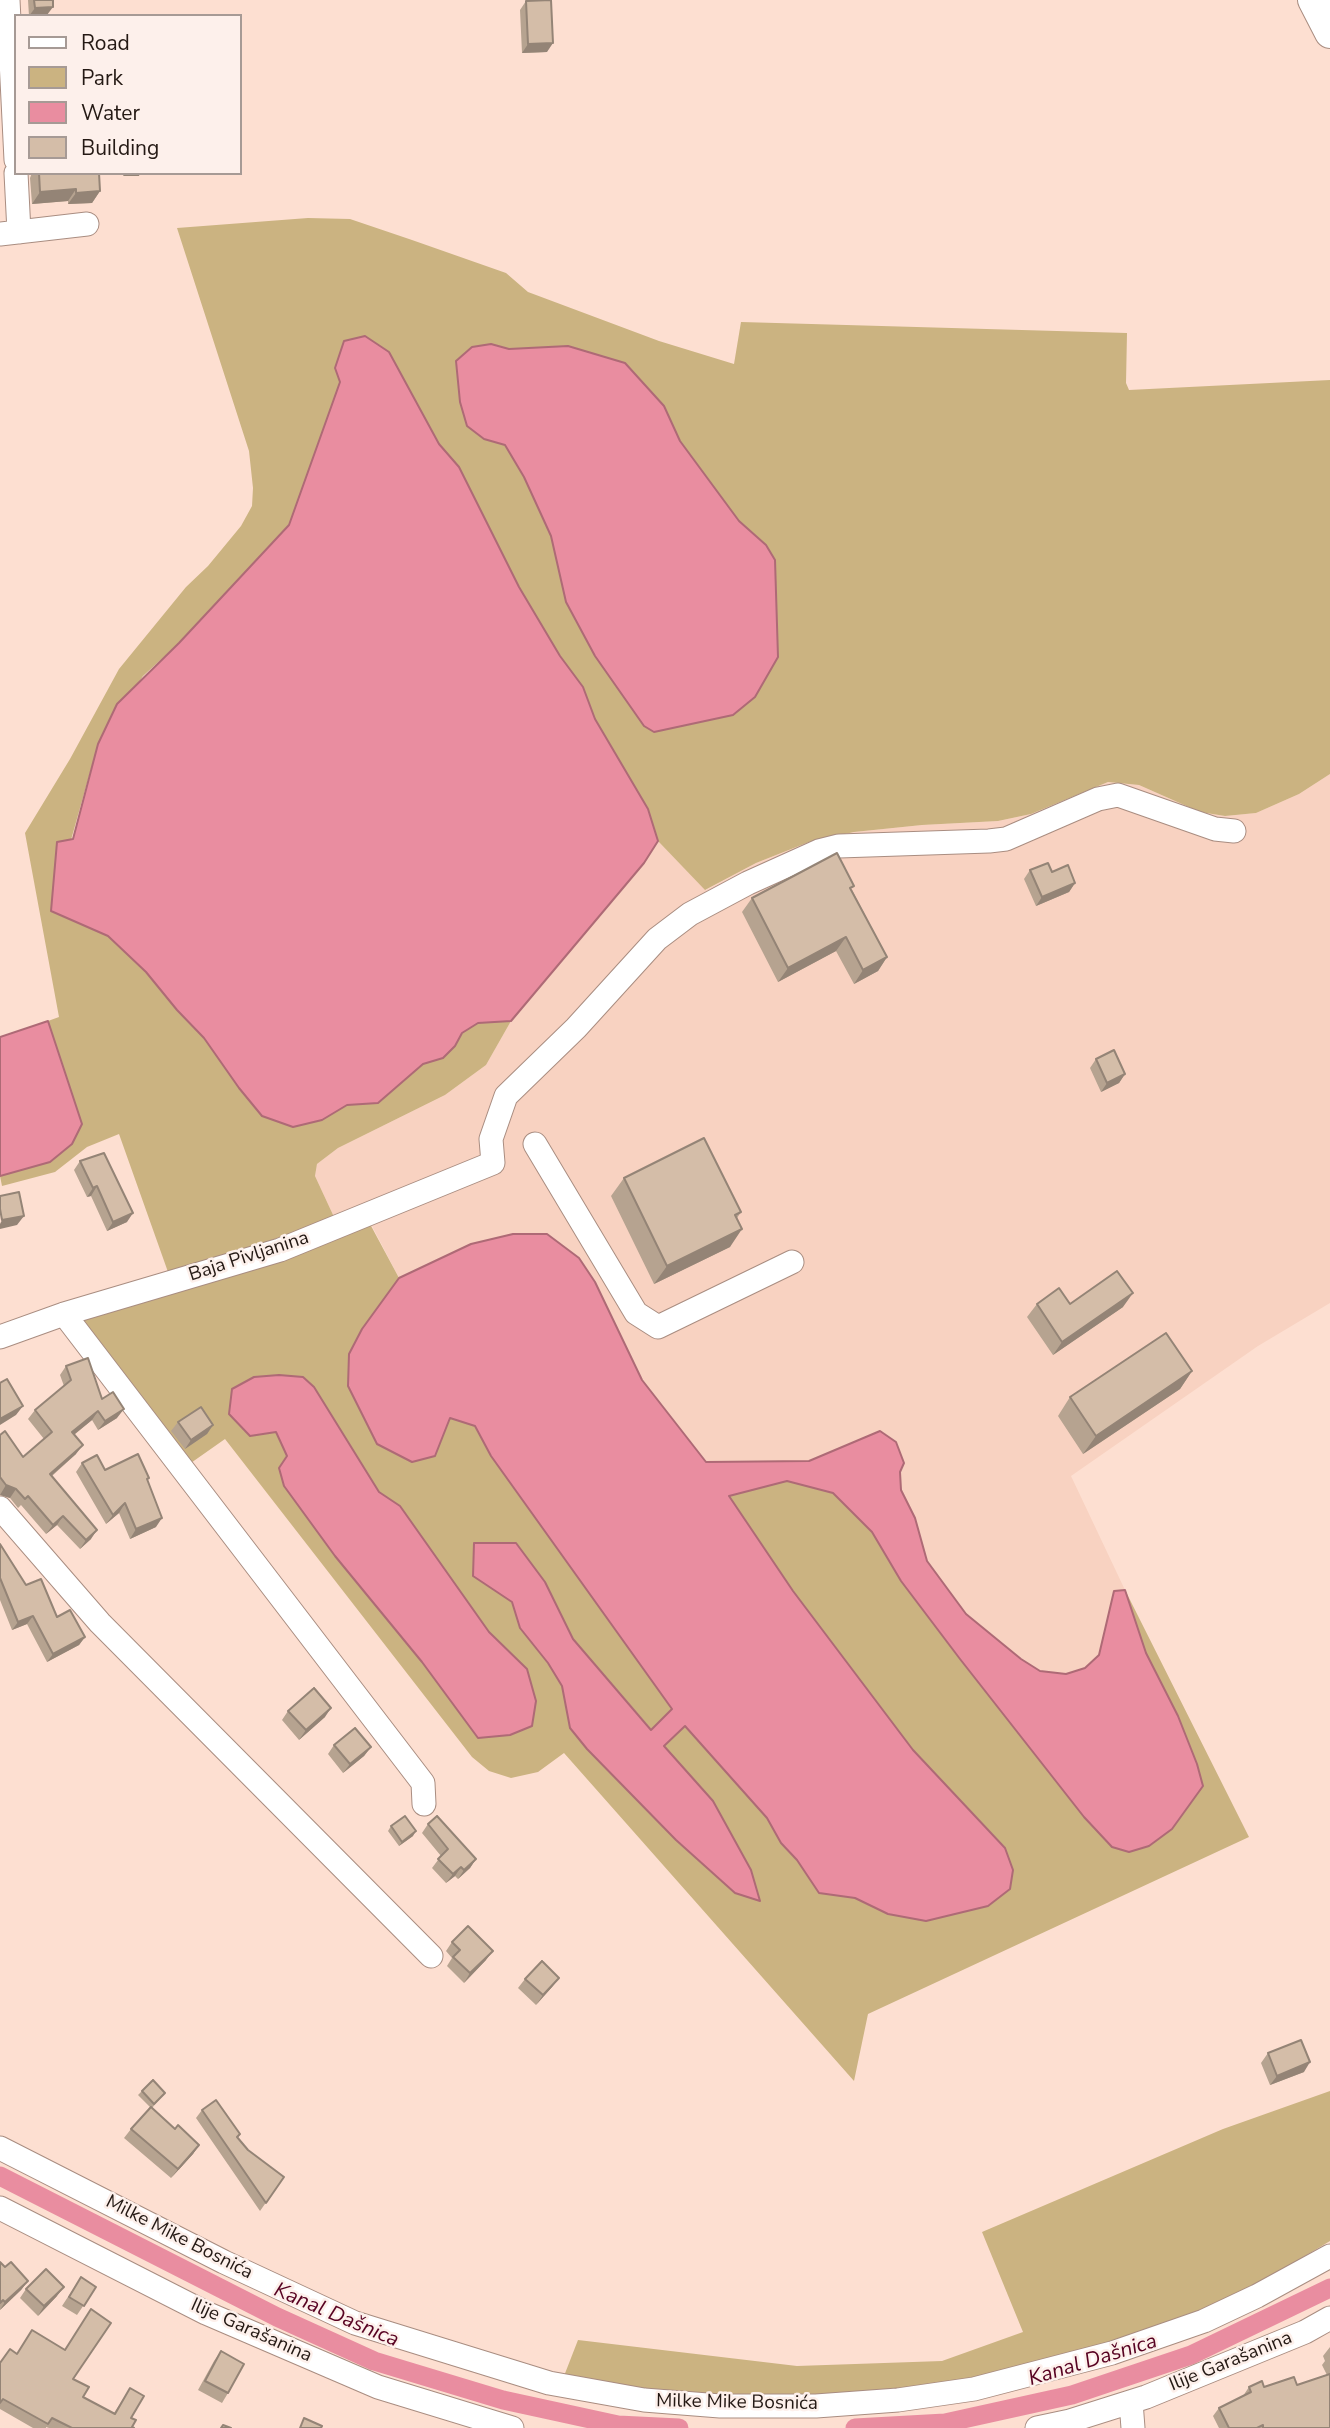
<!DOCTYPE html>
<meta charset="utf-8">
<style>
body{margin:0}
#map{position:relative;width:1330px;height:2428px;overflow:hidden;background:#fddfd1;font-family:"Nunito Sans",sans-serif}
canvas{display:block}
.legend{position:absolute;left:14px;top:14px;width:228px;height:161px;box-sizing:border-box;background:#fdf0eb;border:2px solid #a69a95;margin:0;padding:9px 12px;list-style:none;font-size:21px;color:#241914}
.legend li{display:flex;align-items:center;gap:14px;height:35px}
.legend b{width:35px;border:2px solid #a69a95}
</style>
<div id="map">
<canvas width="1330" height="2428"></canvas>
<ul class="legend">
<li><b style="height:9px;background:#fff"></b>Road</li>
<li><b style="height:19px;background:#cbb381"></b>Park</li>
<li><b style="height:19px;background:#e98da0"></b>Water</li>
<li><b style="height:19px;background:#d4bda8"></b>Building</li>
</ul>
</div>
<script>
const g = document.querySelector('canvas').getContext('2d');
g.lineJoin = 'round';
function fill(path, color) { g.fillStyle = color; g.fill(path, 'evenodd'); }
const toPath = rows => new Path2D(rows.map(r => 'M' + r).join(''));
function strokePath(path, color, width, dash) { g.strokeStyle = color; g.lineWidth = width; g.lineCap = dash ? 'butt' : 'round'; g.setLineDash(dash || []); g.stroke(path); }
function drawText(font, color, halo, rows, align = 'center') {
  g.font = font + ' "Nunito Sans",sans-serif'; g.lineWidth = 5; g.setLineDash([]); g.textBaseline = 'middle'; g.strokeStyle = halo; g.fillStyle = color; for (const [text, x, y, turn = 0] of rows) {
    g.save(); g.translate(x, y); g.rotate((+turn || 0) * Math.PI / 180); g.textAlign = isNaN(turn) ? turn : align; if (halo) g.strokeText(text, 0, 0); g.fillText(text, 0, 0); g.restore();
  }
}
const built = toPath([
 [1330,774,1330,1303,1258,1346,1071,1476,1125,1590,1114,1592,1099,1655,1085,1668,1066,1674,1040,1671,1021,1659,966,1614,927,1561,915,1518,901,1490,900,1472,904,1463,896,1443,881,1431,809,1462,706,1462,642,1380,595,1283,579,1258,513,1234,471,1244,399,1278,371,1224,334,1217,315,1176,317,1164,338,1148,445,1095,486,1065,511,1021,644,863,658,841,706,890,756,863,809,842,854,832,922,825,998,821,1031,814,1108,782,1139,785,1200,812,1225,816,1256,813,1299,794]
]);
const green = toPath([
 [308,218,350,219,412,240,506,273,528,292,659,341,734,364,741,322,1127,333,1126,383,1129,390,1330,380,1330,774,1299,794,1256,813,1225,816,1200,812,1139,785,1108,782,1031,814,998,821,922,825,854,832,809,842,756,863,705,890,658,841,648,809,595,719,583,687,560,656,519,587,459,467,439,444,422,417,340,382,289,525,179,643,143,676,98,744,51,911,108,936,146,972,177,1010,204,1038,239,1088,262,1116,322,1120,347,1105,378,1103,423,1064,443,1058,455,1046,462,1033,478,1023,511,1021,486,1065,445,1095,338,1148,317,1164,315,1176,334,1217,269,1241,168,1272,119,1134,87,1147,55,1172,2,1186,0,1176,50,1162,82,1124,48,1021,59,1017,25,833,70,759,119,669,186,587,208,566,241,526,252,506,253,488,249,451,177,228],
 [491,344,509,349,664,406,680,441,701,471,739,521,765,545,755,697,733,715,654,732,644,726,595,656,566,602,551,536,524,477,505,444],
 [370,1224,399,1278,362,1329,435,1455,450,1417,475,1426,491,1456,672,1709,652,1730,573,1639,545,1582,473,1576,512,1602,520,1628,548,1663,562,1686,570,1728,587,1749,676,1840,735,1893,751,1870,713,1801,663,1746,685,1726,767,1818,781,1843,797,1860,819,1893,855,1898,888,1914,926,1921,954,1914,1005,1847,913,1750,793,1591,728,1496,787,1481,833,1493,872,1532,901,1581,1084,1817,1197,1764,1178,1716,1146,1653,1125,1590,1249,1837,868,2014,854,2081,564,1753,538,1772,511,1778,489,1771,472,1757,225,1439,188,1465,78,1320],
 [314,1387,379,1493,400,1506,489,1632,527,1669,510,1735,478,1738,422,1662,335,1556,284,1486,287,1457,276,1431],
 [1330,2091,1330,2241,1250,2289,1193,2317,1105,2347,970,2384,813,2399,644,2394,564,2376,578,2340,797,2366,942,2361,1023,2332,982,2232,1223,2129]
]);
const water = toPath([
 [365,336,389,352,439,444,459,467,519,587,560,656,583,687,595,719,648,809,658,841,644,863,511,1021,478,1023,462,1033,455,1046,443,1058,423,1064,378,1103,347,1105,322,1120,293,1127,262,1116,239,1088,204,1038,177,1010,146,972,108,936,51,911,57,842,73,839,98,744,117,704,179,643,289,525,340,382,335,368,344,341,365,336],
 [491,344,509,349,568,346,625,363,664,406,680,441,739,521,766,545,775,560,778,657,755,697,733,715,654,732,644,726,595,656,566,602,551,536,524,477,505,445,484,439,467,426,460,402,456,361,472,347,491,344],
 [48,1021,82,1124,72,1144,50,1162,0,1176,0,1037,48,1021],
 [513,1234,547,1234,579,1258,595,1282,642,1380,706,1462,809,1461,880,1431,896,1442,904,1463,900,1472,901,1490,915,1518,927,1561,966,1614,1021,1659,1040,1671,1066,1674,1085,1668,1099,1655,1114,1591,1125,1590,1146,1653,1178,1716,1197,1764,1203,1786,1172,1829,1149,1846,1129,1852,1112,1847,1084,1817,960,1659,901,1581,872,1532,833,1493,787,1481,729,1496,793,1591,913,1750,1005,1848,1013,1870,1010,1889,988,1906,926,1921,888,1914,855,1898,819,1893,797,1860,781,1843,767,1818,685,1726,664,1746,713,1801,751,1870,760,1901,735,1893,676,1840,587,1749,570,1728,562,1686,548,1663,520,1628,512,1602,473,1576,474,1543,516,1543,545,1582,573,1639,651,1730,672,1709,491,1456,475,1426,450,1418,435,1456,412,1462,377,1444,348,1386,349,1354,362,1329,399,1278,471,1244,513,1234],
 [279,1375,303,1377,314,1387,379,1492,400,1506,489,1632,527,1669,536,1701,532,1726,510,1735,478,1738,422,1662,335,1556,284,1486,279,1468,287,1456,276,1432,250,1436,229,1414,232,1389,254,1377,279,1375]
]);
const canal = toPath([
 [0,2176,277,2317,374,2361,503,2400,618,2425,679,2428],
 [855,2428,945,2423,1072,2395,1191,2355,1330,2288]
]);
const minor = toPath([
 [8,0,16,160],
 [16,173,19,232],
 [0,234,87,224],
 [535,1144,636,1313,658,1327,792,1262],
 [64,1314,423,1783,424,1804],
 [0,1337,64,1314,280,1250,493,1163,491,1139,506,1096,576,1028,657,939,690,914,748,883,819,851,839,846,989,841,1006,839,1098,799,1118,795,1215,829,1234,831],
 [0,1508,100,1623,431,1956],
 [0,2148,224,2262,355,2323,549,2383,644,2400,720,2406,816,2406,898,2400,974,2389,1112,2353,1204,2321,1257,2296,1330,2256],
 [0,2208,206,2313,378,2387,512,2428],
 [1131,2402,1133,2428],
 [1037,2428,1070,2421,1146,2397,1305,2332,1330,2318]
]);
const major = toPath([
 [1313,0,1330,33]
]);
const wall = toPath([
 [28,0,53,0,47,15,29,16],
 [526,1,547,52,522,53,520,10],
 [32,173,99,173,100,191,92,203,68,204,68,201,32,204,30,178],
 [1030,870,1052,872,1075,883,1069,892,1036,906,1024,879],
 [852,890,887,957,878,971,854,984,836,951,778,982,742,912,752,898],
 [1096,1059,1125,1074,1119,1083,1101,1092,1090,1068],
 [80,1161,127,1222,107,1231,91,1196,87,1197,74,1170],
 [624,1178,741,1212,737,1218,730,1247,654,1284,611,1196],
 [1037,1304,1070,1304,1123,1307,1053,1355,1027,1317],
 [66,1366,102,1399,117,1418,98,1430,92,1420,74,1435,76,1454,52,1476,91,1539,80,1549,57,1525,46,1534,21,1505,18,1508,10,1498,0,1495,0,1435,23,1457,44,1439,28,1419,35,1410,64,1386,60,1375],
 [1192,1371,1180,1389,1083,1454,1058,1416,1070,1397],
 [178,1422,213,1425,207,1434,185,1449,171,1431],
 [82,1463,105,1470,149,1478,147,1481,156,1527,130,1539,119,1513,106,1524,76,1472],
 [0,1544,26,1585,57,1617,85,1637,79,1645,47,1662,27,1624,12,1630,0,1600],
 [288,1711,325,1717,299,1740,282,1720],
 [334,1745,371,1747,364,1756,343,1773,328,1754],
 [428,1824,476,1859,470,1868,458,1879,455,1876,446,1883,432,1868,441,1856,422,1833],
 [391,1826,413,1836,399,1846,388,1831],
 [452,1942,486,1960,464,1983,447,1966,452,1958,446,1951],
 [559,1978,552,1987,536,2005,518,1988,525,1979],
 [1268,2053,1304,2072,1270,2085,1261,2063],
 [142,2091,165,2093,152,2108,175,2129,199,2145,193,2154,171,2178,124,2138,131,2129,150,2107,138,2095],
 [202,2110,240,2134,238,2138,248,2150,284,2177,260,2211,196,2118],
 [0,2262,5,2267,28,2281,21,2290,0,2310],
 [81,2277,96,2287,77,2315,62,2306],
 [26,2289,57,2296,38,2316,20,2298],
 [1330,2347,1330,2428,1219,2428,1213,2416,1219,2408,1243,2396,1249,2387,1264,2387,1297,2385,1327,2375,1322,2365,1325,2361,1323,2356],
 [221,2351,228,2393,222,2403,198,2390,214,2361],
 [16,2354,73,2379,83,2397,114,2413,130,2388,132,2427,134,2428,49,2428,46,2427,46,2428,33,2428,0,2409,0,2363]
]);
const shadedWall = toPath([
 [53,7,47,15,29,16,35,8],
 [553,43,547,52,522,53,528,44],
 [125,173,140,173,139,176,123,176],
 [76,189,68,201,32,204,40,192],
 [100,191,92,203,68,204,76,193],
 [1075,883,1069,892,1036,906,1042,897],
 [846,937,836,951,778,982,788,968],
 [887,957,878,971,854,984,863,970],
 [1125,1074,1119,1083,1101,1092,1107,1083],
 [97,1186,91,1196,87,1197,93,1188],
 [133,1213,127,1222,107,1231,113,1222],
 [24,1216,17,1225,0,1229,0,1224,2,1220],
 [742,1229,730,1247,654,1284,667,1266],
 [1133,1293,1123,1307,1053,1355,1062,1342],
 [1192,1371,1180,1389,1083,1454,1096,1436],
 [23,1406,16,1415,0,1425,0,1419],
 [124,1409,117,1418,98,1430,105,1421],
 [98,1411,92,1420,66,1441,72,1432],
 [213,1425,207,1434,185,1449,191,1440],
 [83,1445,76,1454,43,1483,50,1474],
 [6,1485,16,1489,10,1498,0,1495],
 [125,1503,119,1513,106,1524,113,1515],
 [63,1516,57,1525,46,1534,53,1525],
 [162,1518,156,1527,130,1539,136,1529],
 [97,1530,91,1539,80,1549,86,1540],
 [33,1616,27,1624,12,1630,18,1622],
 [85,1637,79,1645,47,1662,53,1654],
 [331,1708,325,1717,299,1740,306,1730],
 [371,1747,364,1756,343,1773,350,1764],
 [416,1831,413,1836,399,1846,402,1842],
 [476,1859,470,1868,458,1879,464,1870],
 [461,1867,455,1876,446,1883,453,1874],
 [493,1951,486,1960,464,1983,470,1973],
 [559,1978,552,1987,536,2005,543,1995],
 [1310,2062,1304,2072,1270,2085,1277,2076],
 [199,2145,193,2154,171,2178,178,2169],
 [28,2281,21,2290,0,2310,5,2302],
 [64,2287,57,2296,38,2316,44,2306]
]);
const building = toPath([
 [34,0,53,0,53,7,35,8,34,0],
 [551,0,553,43,528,44,526,1,551,0],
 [39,173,99,173,100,191,76,193,76,189,40,192,39,173],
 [837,853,854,886,850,888,887,957,863,970,846,937,788,968,752,898,837,853],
 [1048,863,1052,872,1068,865,1075,883,1042,897,1030,870,1048,863],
 [1114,1050,1125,1074,1107,1083,1096,1059,1114,1050],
 [704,1138,741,1212,735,1215,742,1229,667,1266,624,1178,704,1138],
 [104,1153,133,1213,113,1222,97,1186,93,1188,80,1161,104,1153],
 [19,1192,24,1216,2,1220,0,1209,0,1196,19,1192],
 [1117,1271,1133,1293,1062,1342,1037,1304,1059,1288,1070,1304,1117,1271],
 [1166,1333,1192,1371,1096,1436,1070,1397,1166,1333],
 [88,1358,102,1399,113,1392,124,1409,105,1421,98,1411,72,1432,83,1445,50,1474,97,1530,86,1540,63,1516,53,1525,28,1496,25,1499,16,1489,6,1485,0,1477,0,1435,5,1431,23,1457,52,1432,35,1410,71,1380,66,1366,88,1358],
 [7,1379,23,1406,0,1419,0,1383,7,1379],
 [201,1407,213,1425,191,1440,178,1422,201,1407],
 [138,1454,149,1478,147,1479,162,1518,136,1529,125,1503,113,1515,82,1463,97,1455,105,1470,138,1454],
 [0,1544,26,1585,41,1579,57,1617,70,1610,85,1637,53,1654,33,1616,18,1622,0,1578,0,1544],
 [314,1688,331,1708,306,1730,288,1711,314,1688],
 [355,1728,371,1747,350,1764,334,1745,355,1728],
 [405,1816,416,1831,402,1842,391,1826,405,1816],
 [437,1816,476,1859,464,1870,461,1867,453,1874,438,1859,448,1849,428,1824,437,1816],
 [468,1926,493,1951,470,1973,453,1957,460,1950,452,1942,468,1926],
 [542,1961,559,1978,543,1995,525,1979,542,1961],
 [1301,2040,1310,2062,1277,2076,1268,2053,1301,2040],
 [153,2080,165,2093,154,2104,142,2091,153,2080],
 [216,2100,240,2134,237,2137,248,2150,284,2177,266,2203,202,2110,216,2100],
 [151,2107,175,2129,178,2125,199,2145,178,2169,131,2129,151,2107],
 [0,2262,5,2267,11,2262,28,2281,5,2302,3,2300,0,2303,0,2262],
 [46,2269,64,2287,44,2306,26,2289,46,2269],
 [81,2277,96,2287,84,2306,69,2297,81,2277],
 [91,2309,111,2323,73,2379,89,2387,83,2397,115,2414,130,2388,144,2396,131,2418,136,2420,132,2427,134,2428,72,2428,52,2418,48,2424,3,2399,0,2403,0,2363,10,2349,17,2354,32,2330,65,2350,91,2309],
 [221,2351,244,2364,228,2393,205,2381,221,2351],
 [1330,2374,1330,2428,1263,2428,1263,2425,1257,2428,1229,2428,1219,2408,1251,2392,1249,2387,1262,2381,1264,2387,1294,2377,1297,2385,1330,2374],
 [304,2418,322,2426,321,2428,300,2428,304,2418],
 [223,2425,231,2428,221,2428,223,2425]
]);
const streetNames = [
 ["Baja Pivljanina",249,1257,-18],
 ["Milke Mike Bosnića",179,2238,27],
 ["Ilije Garašanina",251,2331,24],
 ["Ilije Garašanina",1231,2362,-22],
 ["Milke Mike Bosnića",737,2403,1]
];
const waterNames = [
 ["Kanal Dašnica",336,2316,23],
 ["Kanal Dašnica",1093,2361,-17]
];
fill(built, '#f8d2c1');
fill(green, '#cbb381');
fill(water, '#e98da0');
strokePath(water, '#ae6a76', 2);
strokePath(canal, '#e98da0', 19);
strokePath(minor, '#a98d81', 25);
strokePath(major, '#a98d81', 32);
strokePath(minor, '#fff', 23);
strokePath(major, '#fff', 30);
fill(wall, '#b6a390');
fill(shadedWall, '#948476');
fill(building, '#d4bda8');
strokePath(building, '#948476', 2);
drawText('19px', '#241914', '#fdf0eb', streetNames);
drawText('italic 21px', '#570222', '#fdf0eb', waterNames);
</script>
